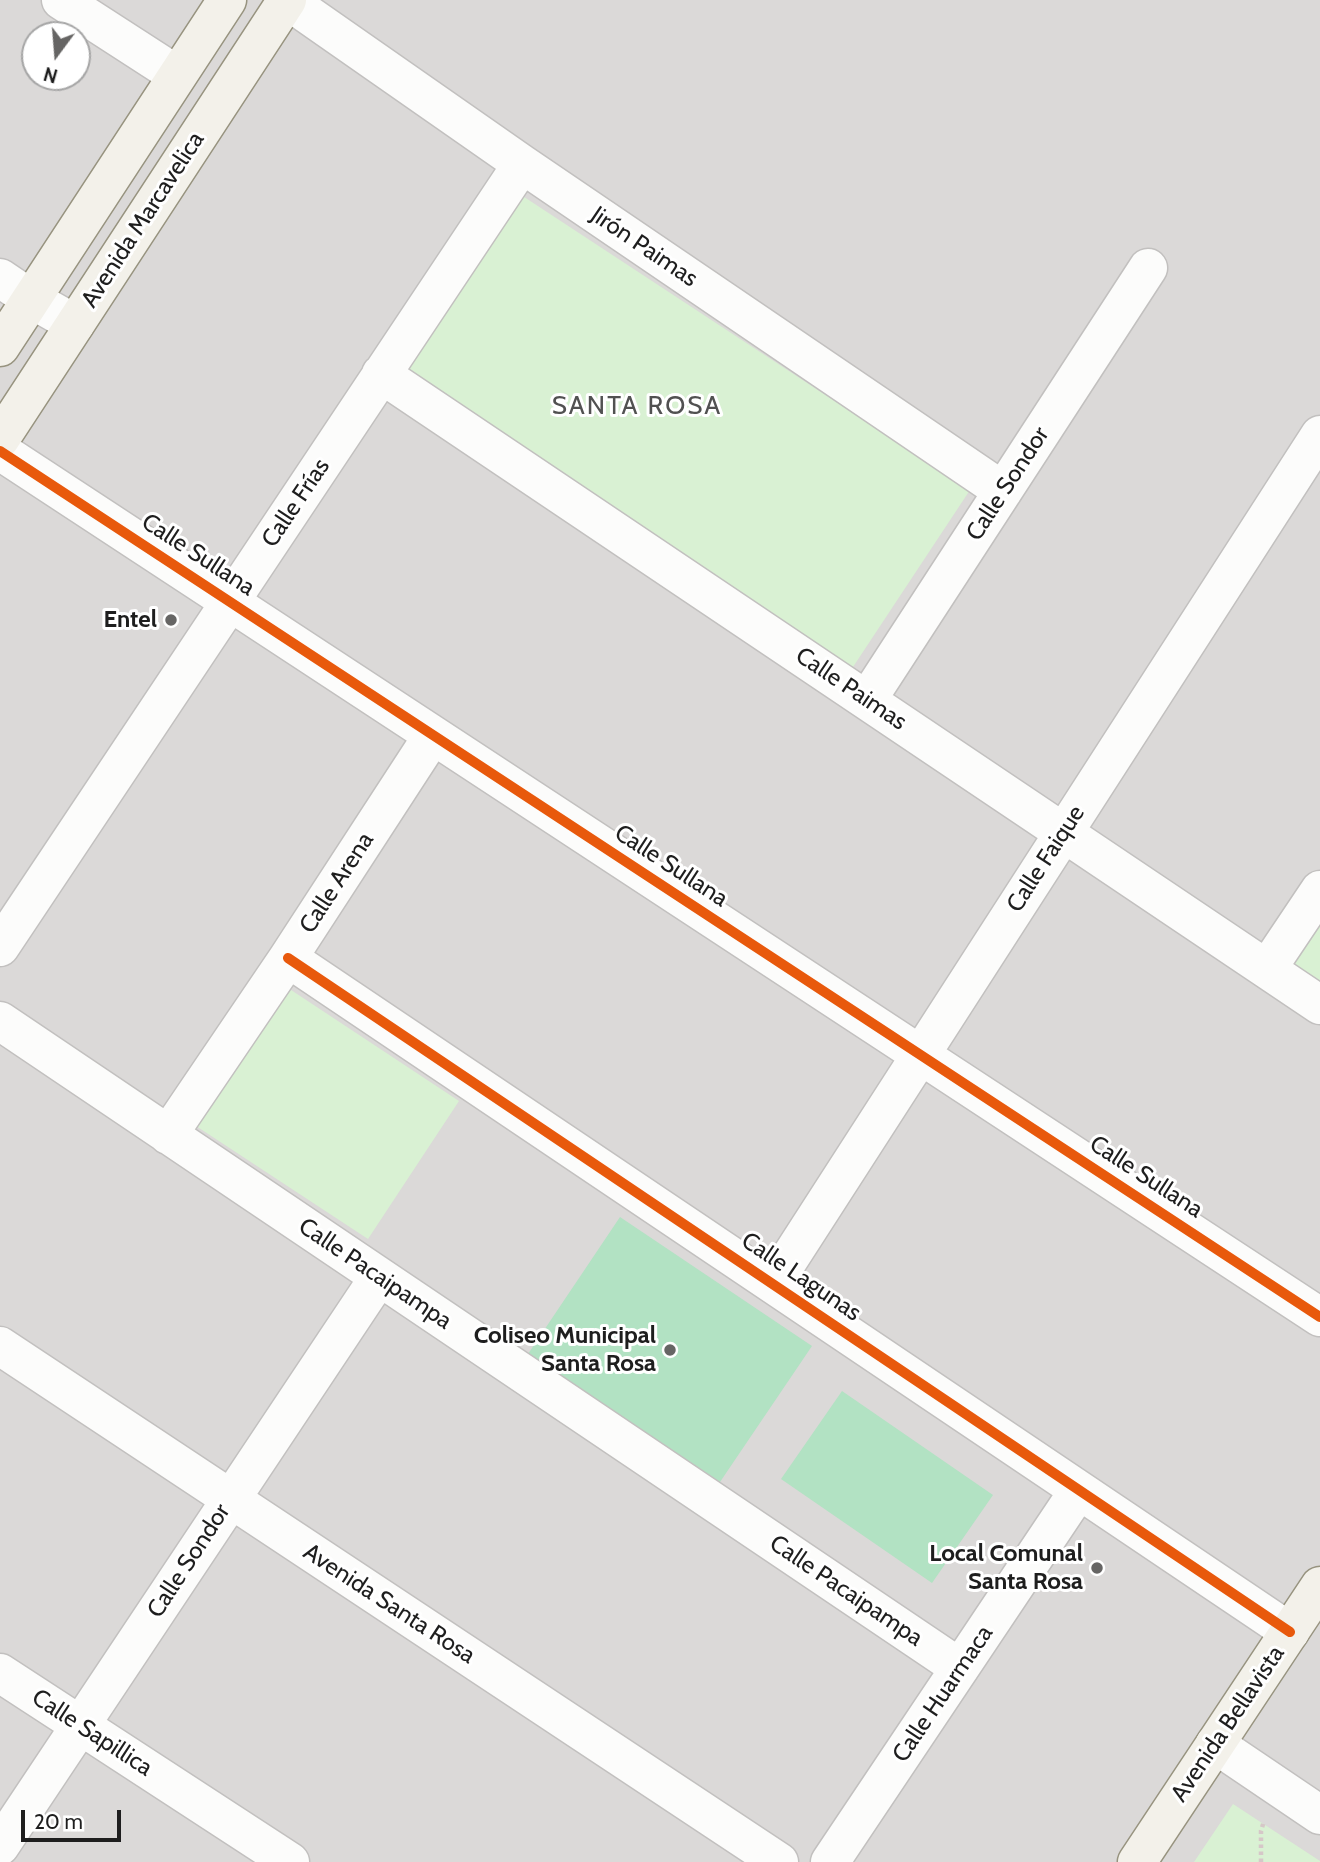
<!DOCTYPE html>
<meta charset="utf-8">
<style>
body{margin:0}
#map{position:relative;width:1320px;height:1862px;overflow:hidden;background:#ece9e7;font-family:Cabin,sans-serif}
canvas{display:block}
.north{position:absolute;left:21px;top:21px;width:70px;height:70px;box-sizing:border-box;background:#fff;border:2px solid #a5a5a5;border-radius:50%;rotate:196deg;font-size:19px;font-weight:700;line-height:28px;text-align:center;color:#1e1e1e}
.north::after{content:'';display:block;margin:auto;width:24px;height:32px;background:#666564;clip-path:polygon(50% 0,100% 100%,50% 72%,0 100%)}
.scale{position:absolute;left:21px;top:1810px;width:100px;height:32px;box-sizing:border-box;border:4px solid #1e1e1e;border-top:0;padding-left:9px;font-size:21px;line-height:24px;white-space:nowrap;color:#1e1e1e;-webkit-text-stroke:5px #fff;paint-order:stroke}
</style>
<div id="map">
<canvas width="1320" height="1862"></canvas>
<div class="north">N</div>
<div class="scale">20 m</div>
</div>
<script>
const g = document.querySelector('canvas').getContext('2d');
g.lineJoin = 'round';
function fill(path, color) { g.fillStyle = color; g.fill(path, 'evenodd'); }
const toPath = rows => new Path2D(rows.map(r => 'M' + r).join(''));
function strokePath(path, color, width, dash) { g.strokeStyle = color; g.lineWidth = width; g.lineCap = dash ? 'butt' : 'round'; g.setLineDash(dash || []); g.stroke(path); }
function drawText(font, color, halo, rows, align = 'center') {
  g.font = font + ' Cabin,sans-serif'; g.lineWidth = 6; g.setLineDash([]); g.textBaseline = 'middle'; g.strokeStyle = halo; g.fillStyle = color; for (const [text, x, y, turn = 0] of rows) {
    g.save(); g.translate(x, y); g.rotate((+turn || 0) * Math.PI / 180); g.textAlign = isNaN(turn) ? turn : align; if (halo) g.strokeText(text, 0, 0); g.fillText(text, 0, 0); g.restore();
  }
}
const residential = toPath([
 [0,0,1320,0,1320,1862,0,1862],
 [35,35,77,35,77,77,35,77]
]);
const park = toPath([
 [512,189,970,490,851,670,393,369],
 [1320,911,1320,982,1287,959],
 [285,986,459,1101,368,1239,193,1124],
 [1233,1804,1320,1861,1320,1862,1194,1862]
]);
const pitch = toPath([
 [620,1217,812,1346,720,1482,528,1354],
 [842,1391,993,1495,932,1583,781,1479]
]);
const path = toPath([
 [1261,1862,1261,1831,1264,1821]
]);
const street = toPath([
 [61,0,177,75],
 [287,0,522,164,1003,491],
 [0,278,31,299,75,324],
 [381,374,1320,1005],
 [0,451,1320,1317],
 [867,700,1148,268],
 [0,947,522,164],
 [288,958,1290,1632],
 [1267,969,1320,890],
 [0,1021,960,1668],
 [168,1135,288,958,433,735],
 [773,1284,1320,435],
 [0,1346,779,1862],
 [0,1673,290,1862],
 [1215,1744,1320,1815],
 [0,1846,379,1277],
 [830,1862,1079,1490]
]);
const secondary = toPath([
 [0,347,227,0],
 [0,439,287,0],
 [1137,1862,1320,1586]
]);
const cycleway = toPath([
 [0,451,1320,1317],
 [288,958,1290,1632]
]);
const markers = [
 [171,620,7,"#666564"],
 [670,1350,7,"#666564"],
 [1097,1568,7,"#666564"]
];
const streetNames = [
 ["Avenida Marcavelica",143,220,-57],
 ["Jirón Paimas",644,247,34],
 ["Calle Sondor",1008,484,-57],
 ["Calle Frías",296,503,-56],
 ["Calle Sullana",198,555,33],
 ["Calle Paimas",851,689,34],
 ["Calle Faique",1046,859,-57],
 ["Calle Sullana",671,866,33],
 ["Calle Arena",337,883,-57],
 ["Calle Sullana",1146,1177,33],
 ["Calle Pacaipampa",375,1274,34],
 ["Calle Lagunas",801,1277,34],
 ["Calle Sondor",189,1561,-57],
 ["Calle Pacaipampa",846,1591,34],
 ["Avenida Santa Rosa",389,1604,33],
 ["Calle Huarmaca",943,1694,-56],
 ["Avenida Bellavista",1228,1724,-56],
 ["Calle Sapillica",92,1733,33]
];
const poiNames = [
 ["Entel",157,620],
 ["Coliseo Municipal",656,1336],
 ["Santa Rosa",656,1364],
 ["Local Comunal",1083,1554],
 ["Santa Rosa",1083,1582]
];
const neighbourhoodNames = [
 ["SANTA ROSA",637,406]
];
fill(residential, '#dbd9d8');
fill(park, '#d9f1d3');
fill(pitch, '#b2e2c3');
strokePath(street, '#c2c0bf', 41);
strokePath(secondary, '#97937f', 41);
strokePath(path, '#d6c7c8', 4.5, [3.5, 3.5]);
strokePath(street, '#fcfcfb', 38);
strokePath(secondary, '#f3f1ea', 38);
strokePath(cycleway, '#e8590c', 10);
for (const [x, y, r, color] of markers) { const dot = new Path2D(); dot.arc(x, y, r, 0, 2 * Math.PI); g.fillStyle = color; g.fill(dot); strokePath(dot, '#fff', 2.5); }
drawText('24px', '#1e1e1e', '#fff', streetNames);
drawText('bold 24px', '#1e1e1e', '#fff', poiNames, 'right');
g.letterSpacing = '2px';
drawText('26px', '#515151', '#fff', neighbourhoodNames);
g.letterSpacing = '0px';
</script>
